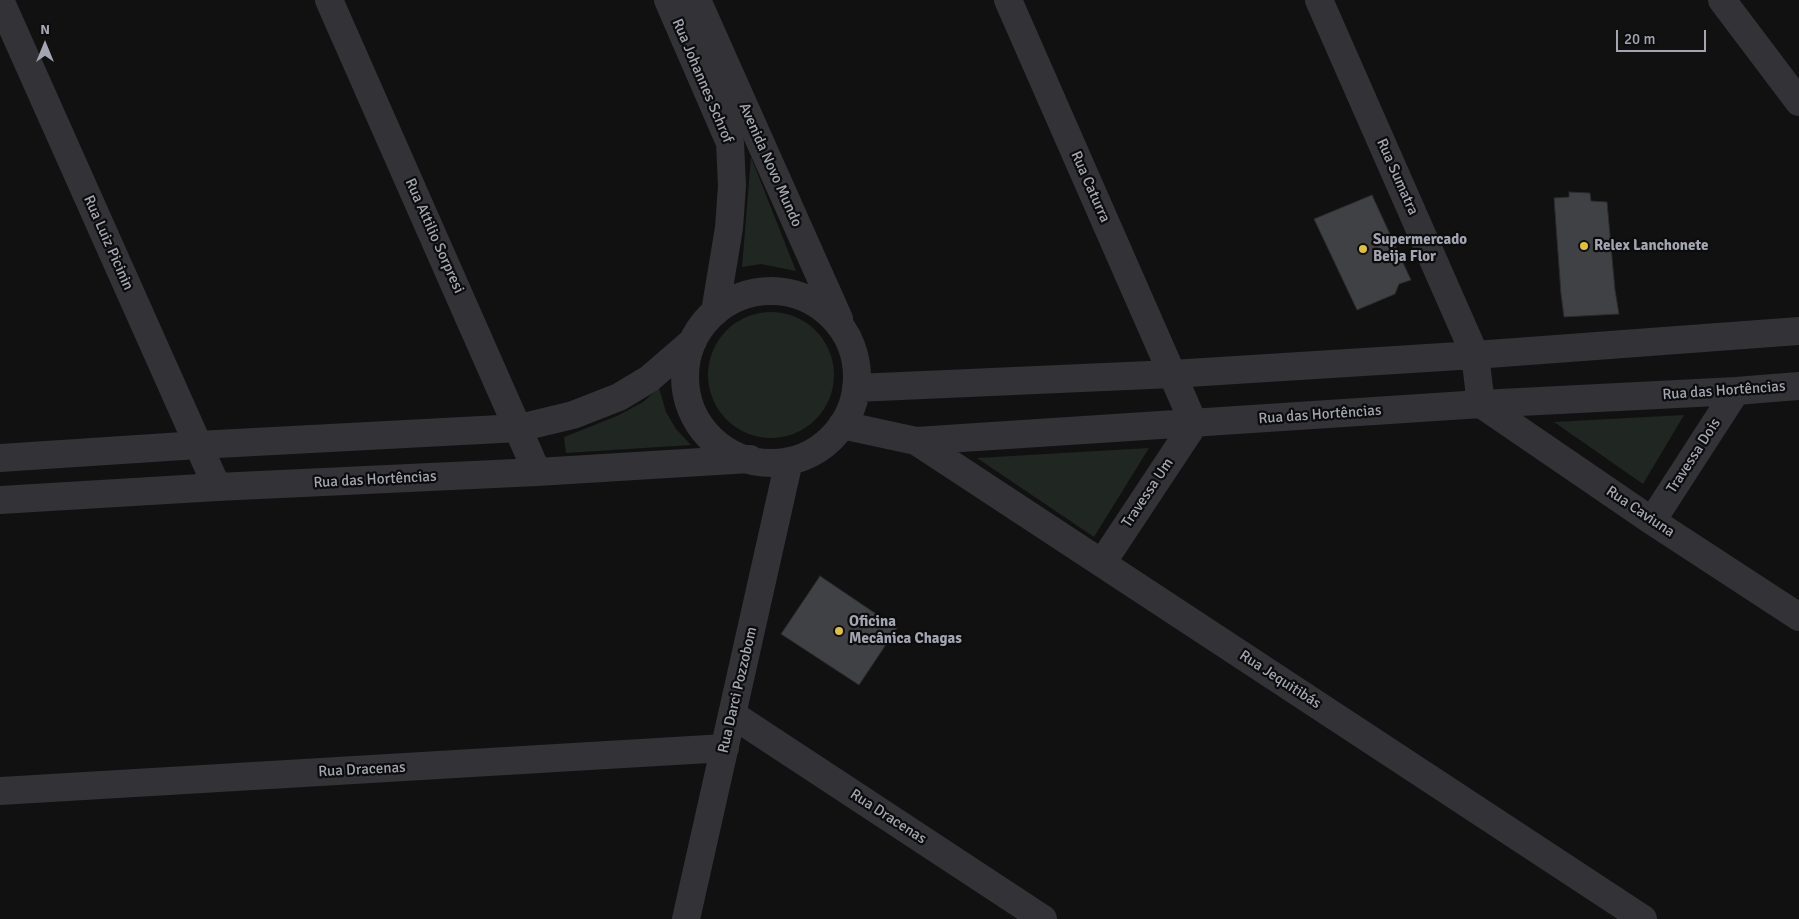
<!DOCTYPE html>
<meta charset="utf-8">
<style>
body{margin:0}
#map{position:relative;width:1799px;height:919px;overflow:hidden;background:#111112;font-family:Signika,sans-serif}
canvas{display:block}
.north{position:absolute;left:20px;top:20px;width:50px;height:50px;-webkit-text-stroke:4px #0c0c0d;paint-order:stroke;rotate:0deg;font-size:14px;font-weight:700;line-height:20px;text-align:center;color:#a3a6b2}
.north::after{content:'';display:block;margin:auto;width:18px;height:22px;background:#a3a6b2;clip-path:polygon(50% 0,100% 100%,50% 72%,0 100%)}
.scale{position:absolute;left:1616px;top:30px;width:90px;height:22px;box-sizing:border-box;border:2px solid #a3a6b2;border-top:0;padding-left:6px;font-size:15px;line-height:18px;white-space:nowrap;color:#a3a6b2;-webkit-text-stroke:4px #0c0c0d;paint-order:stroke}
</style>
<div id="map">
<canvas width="1799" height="919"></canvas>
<div class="north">N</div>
<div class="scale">20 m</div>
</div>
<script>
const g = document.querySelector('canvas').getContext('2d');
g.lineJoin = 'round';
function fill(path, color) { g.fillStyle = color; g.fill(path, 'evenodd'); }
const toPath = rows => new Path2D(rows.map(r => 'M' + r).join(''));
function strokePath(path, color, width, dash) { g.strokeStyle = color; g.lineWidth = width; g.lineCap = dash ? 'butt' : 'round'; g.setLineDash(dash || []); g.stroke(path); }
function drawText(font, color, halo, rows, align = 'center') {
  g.font = font + ' Signika,sans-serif'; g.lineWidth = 4.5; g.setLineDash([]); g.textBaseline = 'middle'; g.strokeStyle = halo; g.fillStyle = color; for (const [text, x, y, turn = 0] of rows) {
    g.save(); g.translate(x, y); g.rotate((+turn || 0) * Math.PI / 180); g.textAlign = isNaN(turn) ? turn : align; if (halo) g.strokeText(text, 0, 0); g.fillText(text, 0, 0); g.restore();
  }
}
const green = toPath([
 [751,157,796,271,761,264,742,267],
 '708 375a63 63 0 1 1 126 0a63 63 0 1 1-126 0Z',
 [659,388,666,412,676,429,691,445,566,453,564,437,617,416,643,402],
 [1684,415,1643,484,1554,422],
 [1149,448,1094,537,977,458]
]);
const building = toPath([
 [1569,192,1590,193,1591,201,1607,202,1615,290,1619,314,1564,317,1561,294,1554,198,1569,197,1569,192],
 [1372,195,1411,280,1399,284,1395,294,1357,310,1314,219,1372,195],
 [820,576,897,628,859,685,781,634,820,576]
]);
const minor = toPath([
 [0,0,217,487],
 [329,0,537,472],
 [668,0,730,143,732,186,729,228,715,312],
 [697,0,839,319],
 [1008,0,1194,424,1102,563],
 [1319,0,1475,355,1481,404,1652,521,1799,617],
 [1722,0,1799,102],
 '685 377a86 86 0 1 1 172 0a86 86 0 1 1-172 0Z',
 [856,388,1172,374,1475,355,1799,331],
 [842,425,916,441,1481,404,1736,391,1799,386],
 [916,441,1643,919],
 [0,458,198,445,519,428,573,415,619,397,649,379,693,341],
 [0,500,217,487,537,472,750,459],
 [1652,521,1736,391],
 [733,715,1043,919],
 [0,791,725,748],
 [686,919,789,461]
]);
const markers = [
 [1584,246,5,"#e0c03b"],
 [1363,249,5,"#e0c03b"],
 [839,631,5,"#e0c03b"]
];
const streetNames = [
 ["Rua Johannes Schrof",702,81,67],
 ["Avenida Novo Mundo",770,165,66],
 ["Rua Sumatra",1397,177,66],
 ["Rua Caturra",1090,187,66],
 ["Rua Attilio Sorpresi",434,236,66],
 ["Rua Luiz Picinin",108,243,66],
 ["Rua das Hortências",1724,391,-4],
 ["Rua das Hortências",1320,415,-4],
 ["Travessa Dois",1694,456,-57],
 ["Rua das Hortências",375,480,-3],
 ["Travessa Um",1148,493,-56],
 ["Rua Caviuna",1640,512,34],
 ["Rua Jequitibás",1280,680,33],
 ["Rua Darci Pozzobom",738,690,-77],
 ["Rua Dracenas",362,770,-3],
 ["Rua Dracenas",888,817,33]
];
const poiNames = [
 ["Supermercado",1373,240],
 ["Beija Flor",1373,257],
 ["Relex Lanchonete",1594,246],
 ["Oficina",849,622],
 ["Mecânica Chagas",849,639]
];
fill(green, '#202621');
fill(building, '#404145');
strokePath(building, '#2b2b2e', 1);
strokePath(minor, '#323237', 28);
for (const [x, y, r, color] of markers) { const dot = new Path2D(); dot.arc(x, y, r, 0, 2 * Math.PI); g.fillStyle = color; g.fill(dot); strokePath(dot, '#0c0c0d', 2); }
drawText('15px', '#a3a6b2', '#0c0c0d', streetNames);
drawText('bold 15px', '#a3a6b2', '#0c0c0d', poiNames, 'left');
</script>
